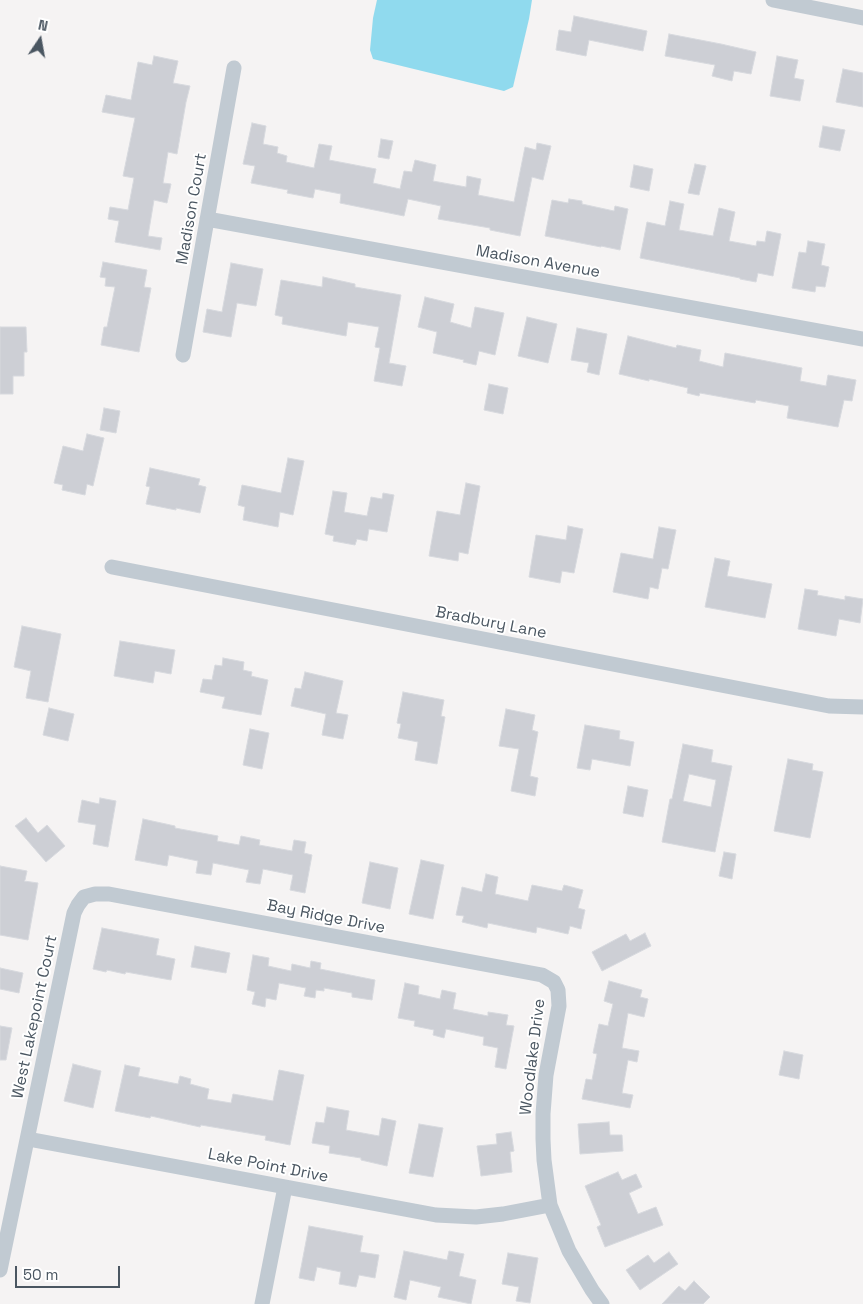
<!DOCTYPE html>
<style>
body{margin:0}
#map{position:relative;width:863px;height:1304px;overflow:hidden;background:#f5f3f3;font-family:"Space Grotesk",sans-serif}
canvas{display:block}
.north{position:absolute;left:15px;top:15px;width:50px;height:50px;-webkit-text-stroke:4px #fff;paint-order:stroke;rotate:12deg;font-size:14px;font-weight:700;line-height:20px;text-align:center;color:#4a5661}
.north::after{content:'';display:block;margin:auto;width:18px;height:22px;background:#4a5661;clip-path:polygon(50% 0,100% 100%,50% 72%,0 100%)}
.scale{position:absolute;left:15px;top:1266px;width:105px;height:22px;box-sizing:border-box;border:2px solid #4a5661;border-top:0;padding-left:6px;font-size:15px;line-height:18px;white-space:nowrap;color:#4a5661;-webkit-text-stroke:4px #fff;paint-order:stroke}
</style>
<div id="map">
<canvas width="863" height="1304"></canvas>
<div class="north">N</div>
<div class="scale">50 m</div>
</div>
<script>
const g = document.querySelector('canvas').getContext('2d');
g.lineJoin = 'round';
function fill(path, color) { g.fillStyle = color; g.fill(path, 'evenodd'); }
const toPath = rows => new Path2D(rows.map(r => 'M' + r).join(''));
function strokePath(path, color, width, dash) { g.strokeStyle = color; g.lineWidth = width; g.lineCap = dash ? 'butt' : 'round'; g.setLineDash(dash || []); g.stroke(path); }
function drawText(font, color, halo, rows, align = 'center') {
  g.font = font + ' "Space Grotesk",sans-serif'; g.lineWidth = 4; g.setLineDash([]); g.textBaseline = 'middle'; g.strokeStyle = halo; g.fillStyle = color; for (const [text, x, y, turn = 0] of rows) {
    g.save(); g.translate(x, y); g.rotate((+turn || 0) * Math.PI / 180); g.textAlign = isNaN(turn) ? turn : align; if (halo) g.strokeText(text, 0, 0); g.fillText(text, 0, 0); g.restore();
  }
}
const water = toPath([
 [377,0,532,0,529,19,513,87,504,91,373,59,370,50,373,18]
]);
const building = toPath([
 [574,16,647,31,643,51,589,40,586,56,556,50,559,30,571,32,574,16],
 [669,34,721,44,756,52,751,74,734,71,732,81,712,76,715,65,665,56,669,34],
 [154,56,178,61,173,83,190,86,186,102,177,154,168,152,163,183,171,184,167,203,154,200,148,236,162,238,160,250,115,242,119,221,108,219,110,207,128,210,134,178,123,176,135,118,102,112,106,95,131,100,138,62,152,65,154,56],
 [777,56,798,60,794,78,804,80,800,101,770,96,777,56],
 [843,69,863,73,863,107,836,102,843,69],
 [252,123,266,126,263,144,278,147,277,153,287,156,286,162,314,168,319,144,332,146,329,160,376,169,373,183,400,189,404,171,412,172,415,160,436,165,433,181,466,187,467,176,481,179,478,195,514,202,525,147,536,150,537,143,551,146,543,180,532,177,520,236,490,230,490,228,438,219,441,206,408,199,404,216,340,203,341,194,315,189,313,198,287,193,288,190,251,183,255,166,243,164,252,123],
 [823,126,845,130,840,151,819,147,823,126],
 [381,139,393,141,389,159,378,157,381,139],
 [695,164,706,166,699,195,688,193,695,164],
 [634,165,653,169,649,191,630,187,634,165],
 [569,199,582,201,582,204,614,211,615,206,628,209,620,250,601,246,601,247,545,236,552,200,568,203,569,199],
 [670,201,684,204,679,230,713,236,719,208,735,212,729,241,756,246,757,241,765,242,767,231,781,234,773,276,758,273,756,282,740,279,740,278,640,258,647,222,665,226,670,201],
 [808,241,825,244,821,265,829,267,825,287,816,286,815,292,792,288,799,252,806,253,808,241],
 [103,262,147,270,144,287,151,288,139,352,101,345,104,327,107,327,115,287,105,286,106,278,100,277,103,262],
 [231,263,263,269,256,306,237,303,231,337,203,332,207,309,222,312,231,263],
 [323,277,355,284,355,287,401,295,389,363,406,366,402,386,374,381,380,348,375,347,379,327,348,322,346,336,282,324,283,317,275,315,281,280,322,287,323,277],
 [425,297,454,304,450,322,471,328,475,307,504,313,495,355,479,351,476,365,463,362,464,360,433,353,437,332,418,327,425,297],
 [527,317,557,324,548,363,518,356,527,317],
 [0,327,26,327,27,352,24,352,24,376,13,376,13,394,0,394,0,327],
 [577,328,607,334,599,375,587,372,589,363,571,360,577,328],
 [628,336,676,348,677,345,701,350,699,361,723,367,725,353,802,368,800,381,826,386,828,375,856,380,852,401,844,400,838,427,787,418,789,406,756,400,755,403,700,393,699,396,687,393,688,388,649,379,649,381,619,374,628,336],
 [489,384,508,388,503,414,484,410,489,384],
 [104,408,120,411,116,433,100,430,104,408],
 [87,434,104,438,93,486,87,484,85,495,62,490,63,485,54,483,63,446,83,451,87,434],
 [288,458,304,461,293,515,280,512,278,527,243,520,245,507,238,505,242,485,281,493,288,458],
 [150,468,200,479,198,485,206,487,200,513,176,508,176,510,146,504,150,487,146,486,150,468],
 [466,483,480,486,468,554,459,552,458,561,429,556,437,511,460,515,466,483],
 [333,491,347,493,344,512,367,516,371,497,382,499,383,493,394,495,387,532,369,529,367,541,357,539,355,545,333,541,334,536,325,534,333,491],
 [568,526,583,529,574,573,562,571,560,583,529,577,536,535,566,540,568,526],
 [659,527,676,530,668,569,662,568,658,589,650,587,648,599,613,592,621,553,653,559,659,527],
 [715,558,730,561,727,576,772,584,765,618,705,607,715,558],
 [805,589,818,591,817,595,845,600,845,596,863,599,860,623,839,619,836,636,798,629,805,589],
 [22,626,61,634,48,702,26,698,31,671,14,667,22,626],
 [120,641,175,650,171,674,155,671,153,683,114,676,120,641],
 [223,658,244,662,243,670,252,672,251,676,268,680,261,715,222,708,225,697,200,692,203,679,212,680,215,665,222,666,223,658],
 [305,672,343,681,336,713,348,715,343,739,322,735,326,714,291,706,295,688,301,689,305,672],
 [403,692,444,700,441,716,445,717,437,764,415,760,418,742,398,738,401,724,397,723,403,692],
 [49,708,74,714,68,741,43,735,49,708],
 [506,709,535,715,532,730,538,732,530,776,538,778,535,796,511,791,519,749,499,746,506,709],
 [585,725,620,731,619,739,634,742,630,766,592,759,590,770,577,768,585,725],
 [250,729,269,733,262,769,243,765,250,729],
 [683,744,713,750,711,762,732,766,715,852,662,842,670,799,672,799,683,744],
 [689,774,716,780,711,807,683,801,689,774],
 [788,759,813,764,812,770,823,772,810,838,774,831,788,759],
 [628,786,648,790,643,817,623,813,628,786],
 [100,798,116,801,108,847,93,844,96,825,78,822,82,800,99,804,100,798],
 [26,818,38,833,47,825,65,846,46,862,15,826,26,818],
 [143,819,175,826,175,828,218,836,217,841,239,845,241,836,260,840,259,845,292,851,294,840,306,842,304,853,312,855,305,893,290,890,293,875,263,869,260,884,246,882,249,870,213,863,211,875,196,873,198,861,169,855,167,866,135,860,143,819],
 [724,852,736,854,732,879,719,876,724,852],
 [421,860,444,865,433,919,409,914,421,860],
 [370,862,398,868,390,909,362,903,370,862],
 [0,866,27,871,25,880,24,881,38,883,28,940,0,935,0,866],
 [486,874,498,877,495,894,528,901,532,885,562,891,564,885,583,890,578,908,585,910,581,929,570,926,568,934,537,927,536,933,488,923,487,928,462,922,464,916,456,915,462,887,482,892,486,874],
 [102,928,159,939,156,955,175,959,171,980,126,972,125,974,107,970,106,972,93,969,102,928],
 [645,933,651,946,602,971,592,952,626,934,630,941,645,933],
 [195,946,230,953,226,973,191,967,195,946],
 [253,955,269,958,268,966,291,971,292,964,310,968,311,961,321,963,320,969,375,980,372,1000,352,997,352,993,324,988,324,991,316,990,315,998,304,996,306,988,279,983,276,1000,266,998,265,1007,252,1004,255,992,247,990,253,955],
 [0,968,23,973,19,993,0,989,0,968],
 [609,981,642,990,640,997,648,999,644,1017,628,1013,622,1048,639,1051,637,1062,628,1060,622,1093,633,1095,630,1108,582,1099,586,1079,592,1080,597,1054,593,1053,599,1024,608,1026,613,1004,604,1001,609,981],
 [405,983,419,986,418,994,440,999,442,990,456,993,453,1009,488,1016,488,1012,508,1015,506,1025,514,1026,506,1069,495,1067,498,1048,483,1045,484,1037,446,1029,444,1038,433,1035,434,1030,414,1026,415,1021,398,1018,405,983],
 [0,1026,12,1028,6,1060,0,1060,0,1026],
 [784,1051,803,1055,799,1079,779,1075,784,1051],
 [73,1064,101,1071,93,1108,64,1101,73,1064],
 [125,1065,140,1068,138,1076,178,1084,180,1076,191,1079,190,1084,209,1089,207,1099,231,1103,233,1094,273,1101,279,1070,304,1075,290,1145,265,1140,266,1136,201,1125,200,1127,151,1116,150,1118,115,1111,125,1065],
 [327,1107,349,1111,346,1130,379,1136,382,1118,396,1121,387,1166,361,1160,361,1158,329,1153,330,1146,312,1143,316,1122,324,1123,327,1107],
 [609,1122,610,1135,622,1135,623,1151,580,1154,578,1124,609,1122],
 [419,1124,443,1128,433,1177,409,1173,419,1124],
 [511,1132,514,1151,510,1152,512,1172,481,1176,477,1146,497,1144,496,1134,511,1132],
 [618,1172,622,1180,636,1174,642,1187,629,1193,638,1214,656,1207,663,1225,605,1247,597,1227,601,1225,585,1186,618,1172],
 [309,1226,363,1236,360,1252,379,1255,375,1278,359,1275,356,1287,339,1284,341,1272,317,1267,314,1281,299,1278,309,1226],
 [404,1251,447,1260,449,1251,464,1254,459,1276,476,1280,471,1304,438,1297,441,1287,410,1280,406,1300,394,1297,404,1251],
 [669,1252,678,1264,640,1290,626,1270,648,1255,654,1263,669,1252],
 [508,1253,538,1258,530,1303,516,1301,519,1287,502,1284,508,1253],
 [694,1281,710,1297,703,1304,662,1304,679,1286,685,1291,694,1281]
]);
const minor = toPath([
 [773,0,863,18],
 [207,219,863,339],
 [183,355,234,68],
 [112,567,829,706,863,707],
 [28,1139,436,1215,476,1217,503,1214,550,1205],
 [0,1270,74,913,78,905,84,897,95,894,109,894,542,975,554,982,558,990,559,1006,546,1075,543,1114,543,1139,544,1160,550,1205,569,1251,592,1290,602,1304],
 [262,1304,285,1187]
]);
const streetNames = [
 ["Madison Court",192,209,-80],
 ["Madison Avenue",538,262,10],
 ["Bradbury Lane",491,623,11],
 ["Bay Ridge Drive",326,917,11],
 ["West Lakepoint Court",35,1017,-78],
 ["Woodlake Drive",533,1057,-83],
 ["Lake Point Drive",268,1166,11]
];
fill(water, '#90daee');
fill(building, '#cdcfd5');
strokePath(building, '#d7d9de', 1);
strokePath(minor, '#c1cad2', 15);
drawText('16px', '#4a5661', '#fff', streetNames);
</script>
